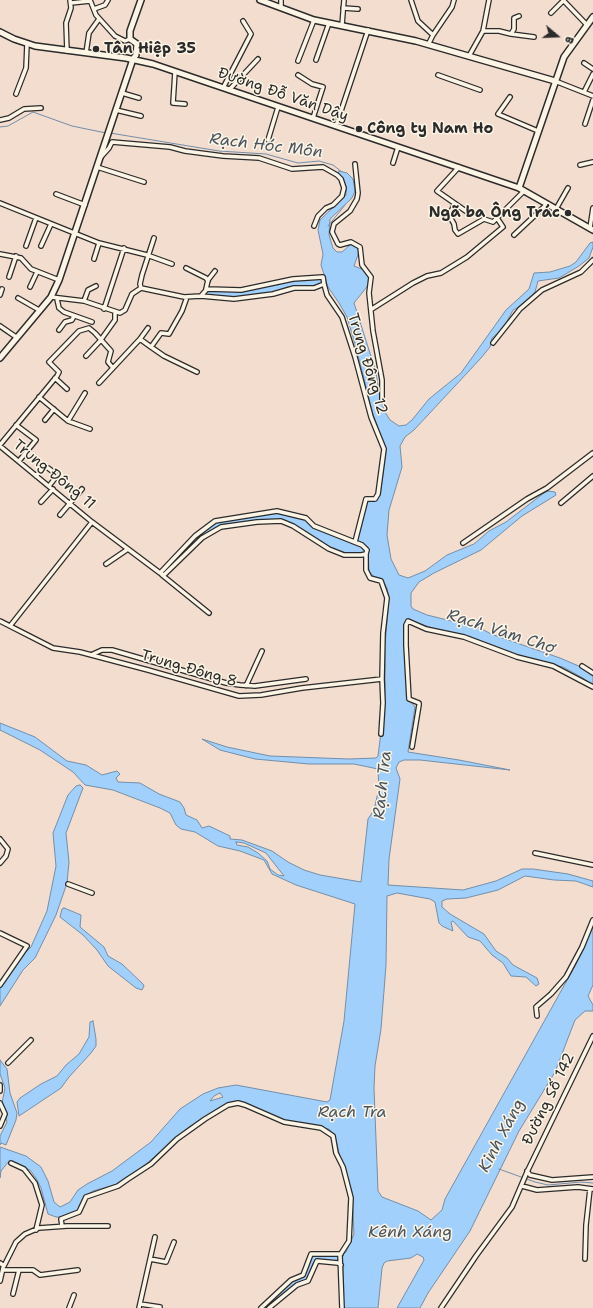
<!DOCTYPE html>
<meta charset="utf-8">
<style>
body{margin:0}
#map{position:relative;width:593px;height:1308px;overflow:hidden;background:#f3ddcf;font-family:"Shantell Sans",sans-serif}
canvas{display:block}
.north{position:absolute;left:537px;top:16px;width:40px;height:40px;-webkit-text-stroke:3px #fcf5e5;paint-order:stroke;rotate:109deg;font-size:11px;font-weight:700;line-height:16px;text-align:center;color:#2b2b2b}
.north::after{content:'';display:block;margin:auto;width:14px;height:18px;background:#2b2b2b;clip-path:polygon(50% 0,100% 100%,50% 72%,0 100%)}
</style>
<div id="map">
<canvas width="593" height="1308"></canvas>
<div class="north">B</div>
</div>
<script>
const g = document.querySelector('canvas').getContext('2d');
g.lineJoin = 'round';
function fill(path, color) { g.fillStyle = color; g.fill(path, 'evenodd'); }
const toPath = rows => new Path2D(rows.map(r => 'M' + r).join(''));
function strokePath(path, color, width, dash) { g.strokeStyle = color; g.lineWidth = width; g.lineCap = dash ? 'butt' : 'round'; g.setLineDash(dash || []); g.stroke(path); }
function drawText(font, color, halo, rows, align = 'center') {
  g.font = font + ' "Shantell Sans",sans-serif'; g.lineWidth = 3; g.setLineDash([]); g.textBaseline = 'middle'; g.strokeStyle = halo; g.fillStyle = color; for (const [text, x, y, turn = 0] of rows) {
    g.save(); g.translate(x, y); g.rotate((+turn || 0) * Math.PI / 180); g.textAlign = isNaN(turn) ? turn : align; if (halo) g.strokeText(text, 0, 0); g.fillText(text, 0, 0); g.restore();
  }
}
const water = toPath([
 [339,171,347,173,353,179,355,191,352,198,330,219,329,235,333,248,337,252,342,252,350,245,354,244,360,249,354,266,364,270,369,275,370,283,354,303,376,372,380,398,385,412,390,420,399,426,406,425,412,420,429,399,461,373,506,310,529,289,534,273,550,272,570,266,576,262,590,243,593,242,593,247,589,258,579,266,559,278,538,281,535,292,524,304,513,310,503,329,492,338,490,347,481,358,414,430,405,437,400,446,402,467,389,510,387,535,391,559,399,575,408,578,425,571,447,555,474,544,489,531,506,522,544,493,548,491,555,492,556,495,522,516,481,550,434,573,419,582,411,593,411,606,413,609,427,615,480,628,491,634,560,658,581,667,593,676,593,686,583,678,563,667,535,661,469,636,438,630,407,619,406,621,405,645,407,697,415,707,408,752,459,760,510,770,420,760,404,760,399,762,396,768,400,779,389,859,388,885,463,890,496,881,522,869,533,869,568,874,593,881,593,887,576,881,554,880,525,876,498,890,466,898,447,899,442,901,442,907,450,914,484,934,496,951,507,958,513,965,537,978,539,984,536,986,526,977,511,976,503,963,492,955,480,941,468,937,453,921,451,922,453,931,442,926,439,923,435,902,430,899,397,893,387,896,386,965,381,1029,375,1066,374,1088,378,1191,382,1197,418,1211,431,1220,442,1210,445,1199,575,966,593,927,593,985,588,996,593,1005,593,1011,585,1011,575,1020,555,1072,519,1131,470,1231,428,1293,420,1308,397,1308,424,1260,423,1257,417,1254,411,1258,387,1261,384,1263,382,1268,378,1308,343,1308,343,1263,338,1261,321,1260,316,1260,313,1263,307,1280,297,1284,268,1308,264,1308,293,1280,304,1276,312,1256,342,1256,346,1252,354,1234,352,1192,340,1157,335,1136,329,1129,285,1121,245,1103,225,1106,189,1127,146,1164,121,1183,93,1191,86,1195,76,1213,65,1217,56,1217,48,1214,41,1188,36,1178,30,1170,9,1161,1,1171,0,1178,0,1147,26,1156,41,1167,48,1181,54,1202,60,1207,70,1202,78,1190,87,1184,112,1171,151,1142,180,1109,203,1094,218,1088,236,1085,327,1102,330,1100,344,1021,355,904,296,885,272,874,264,860,240,851,218,846,195,832,181,829,176,825,170,813,160,808,113,790,85,785,73,772,40,750,0,730,0,723,35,737,67,761,86,765,102,775,117,771,120,774,116,778,118,782,140,783,159,794,180,802,184,808,186,815,197,820,202,828,209,826,230,836,230,839,242,840,272,851,288,862,304,870,320,875,361,882,368,819,374,810,379,788,378,769,354,764,309,764,255,759,220,750,202,739,227,747,270,756,349,759,376,758,378,756,385,700,385,645,389,599,387,588,383,581,375,578,369,571,368,547,357,540,367,500,376,500,380,495,386,451,373,414,355,344,347,317,339,303,328,287,321,265,323,254,318,230,320,220,346,195,346,187,338,174,339,171],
 [236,842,244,843,266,853,284,876,278,875,270,869,267,861,258,853,248,847,237,845,236,842],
 [220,1093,223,1097,210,1101,214,1096,220,1093],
 [320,278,323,283,316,287,287,287,274,292,235,299,204,294,206,291,247,291,294,279,320,278],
 [279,513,304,519,312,526,366,548,365,553,349,554,330,547,293,524,285,521,221,526,202,537,163,574,163,570,195,536,217,522,279,513],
 [80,785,83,788,66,833,69,862,67,883,56,915,35,958,23,970,0,1006,0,987,23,955,31,947,47,911,56,866,53,833,68,795,76,786,80,785],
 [64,908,81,915,80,927,104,947,108,956,122,964,143,984,144,986,142,990,136,988,108,966,97,950,83,935,60,917,62,909,64,908],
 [93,1021,96,1039,96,1046,91,1053,69,1077,61,1088,19,1116,17,1102,20,1098,41,1084,57,1076,66,1065,79,1054,89,1037,90,1022,93,1021],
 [0,1060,7,1069,10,1093,17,1113,16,1120,6,1145,1,1143,0,1145,0,1136,7,1122,2,1103,5,1088,0,1074,0,1060]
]);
const stream = toPath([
 [0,127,8,126,33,112,72,126,106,133],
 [110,133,219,151,266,154,298,163,319,161,333,165,342,172],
 [344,181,346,191],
 [328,226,345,205],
 [499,1169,535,1182,548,1185,581,1182,593,1183]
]);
const street = toPath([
 [90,0,96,15,115,36,125,41,130,39],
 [411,0,418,21,433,35],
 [563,0,587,25],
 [71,3,90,1],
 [281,8,281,0],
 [343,8,358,9],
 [94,9,105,5,108,0],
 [551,13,564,0],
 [342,25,344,0],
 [483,31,499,31,511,34,514,29,514,18,519,16],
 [511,34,534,37],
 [428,45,433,35,452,7,454,0],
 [67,51,66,23,71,8,70,0],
 [86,53,89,33,99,19],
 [469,56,483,31,489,0],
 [316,60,329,23],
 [298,61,314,20],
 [584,63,593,69],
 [175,72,173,103,185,104],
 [298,75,312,84,323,87,313,118],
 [438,75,480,90],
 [555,81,593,96],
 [223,88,251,34,243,21],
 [229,90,258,59],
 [584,92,593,74],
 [122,93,139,98],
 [16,94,26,68,27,44],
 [510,97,498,114,538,131],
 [116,110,141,116],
 [0,120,9,118,24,109,41,108],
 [585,124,593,100],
 [336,126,368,30],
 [268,140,278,107],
 [100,158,109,148,112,142,170,147,185,151,223,156,259,158,292,169,323,167,337,175,341,179,344,188,342,196,333,205,326,208,318,216,314,226],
 [393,163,398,147],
 [355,164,358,193,357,199,350,211,334,224,332,232,338,244,340,245,351,242,360,247,362,265,371,277,369,293,373,331,382,380,382,401],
 [580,165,593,162],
 [97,167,144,182],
 [459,167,437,191,470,214],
 [56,194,85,205],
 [0,203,99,243,147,255,172,264],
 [455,204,449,215,454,224,455,230,458,234,484,219,493,222,524,191],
 [556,209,568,188],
 [590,228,593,208],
 [514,235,547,204],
 [154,238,142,275,140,284,141,288,184,297,201,296,207,289,241,290,293,279,323,277,324,284],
 [26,246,36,218],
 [41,246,51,224],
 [0,254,21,258,31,269,59,280],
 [94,259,99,243],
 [186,268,206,278,208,281],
 [9,277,16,256],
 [30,287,37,272],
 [206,289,208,280,215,271],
 [0,295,2,289],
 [201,296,234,299,273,294,294,288,314,288,324,284,327,295,342,317,355,357,371,417,384,449,378,494,375,499,366,499,355,542],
 [51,297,84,301,120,313,125,310,132,294,141,288],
 [18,298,39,310],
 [57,299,59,308,64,312,92,322],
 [84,301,88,290,96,286],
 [104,309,124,248],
 [372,309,413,283,427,276,441,273,467,257,503,227,497,218],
 [0,326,16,337],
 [59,330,65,322,72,320,74,316],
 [140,339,148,328],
 [493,343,520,309,542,290,581,272,593,260],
 [151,347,164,356,197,372],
 [86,356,100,341,115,320,115,312],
 [55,378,67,389],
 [99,383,140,339,151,347,161,333,169,334,182,311,187,297],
 [39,397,68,421,90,429],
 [45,420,54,409],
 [68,421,85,393],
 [16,425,36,440,19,461],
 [0,445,57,376,59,372,49,362,79,331,89,328,95,333,111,351,108,362,113,368],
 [0,446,92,522,160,573,195,536,215,521,277,511,306,518,314,526,362,545,367,550,366,554,361,555,344,555,329,549,293,526,281,521,257,522,221,527,202,538,164,575,160,573],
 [36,476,44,467,48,468,56,474,56,477,49,486],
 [41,502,53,489],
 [561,503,593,476],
 [60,515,82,489],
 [463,543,527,499,547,488,593,453],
 [366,554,366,570,370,578,381,581,387,598,383,633,382,679,383,703,381,734],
 [106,564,128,549],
 [162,575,209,613],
 [0,621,53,648,80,652,148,670,239,696,261,695,302,688,382,679],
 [10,626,92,522],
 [91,655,102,650,112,650,226,683,240,685,255,686,306,679],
 [582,666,593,673],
 [246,686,262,651],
 [412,747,419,705,419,703,409,699,406,645,406,625,408,621,426,629,464,637,517,657,553,666,593,687],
 [0,839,8,849,6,856,0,863],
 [535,853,593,865],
 [68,884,92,893],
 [0,933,27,946,0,985],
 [537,1016,536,1007,551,994,566,977,582,947,593,920],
 [8,1063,31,1040],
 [0,1085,0,1091],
 [0,1103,5,1114,0,1126],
 [11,1163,24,1169,35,1183,42,1205,36,1230],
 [527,1171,530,1175,552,1180,593,1177],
 [522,1186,537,1190,578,1187,593,1189],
 [62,1226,61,1219,79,1212,86,1197,118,1186,128,1179,151,1164,177,1139,205,1119,228,1105,238,1103,245,1105,284,1122,321,1128,333,1136,336,1153,343,1167,351,1198,349,1241,340,1255,342,1308],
 [150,1259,166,1262,174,1242],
 [585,1259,586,1225,590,1189],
 [0,1263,4,1266,16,1242,25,1234,39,1228,67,1226,108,1226],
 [3,1270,33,1270,40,1275,78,1270],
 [0,1281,3,1268],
 [13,1294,19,1270],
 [140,1304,160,1307],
 [69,1308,74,1295],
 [139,1308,155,1237],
 [261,1308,291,1280,303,1275,311,1254,341,1254],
 [269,1308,297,1285,308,1281,317,1261,338,1263,341,1265],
 [441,1308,476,1256,512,1207,527,1172,593,1036]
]);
const secondary = toPath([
 [260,0,314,20,416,41,555,81],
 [0,32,14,39,35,46,126,58,153,64,519,188,593,230],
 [519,188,564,57,593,17],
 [0,358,51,297,59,280,133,59,136,55,137,44,130,39,130,31,141,0]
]);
const markers = [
 [96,49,4,"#2b2b2b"],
 [359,129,4,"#2b2b2b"],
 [568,213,4,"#2b2b2b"]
];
const poiNames = [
 ["Tân Hiệp 35",104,49],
 ["Công ty Nam Ho",367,129],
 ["Ngã ba Ông Trác",560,213,"right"]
];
const streetNames = [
 ["Đường Đỗ Văn Dậy",283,95,19],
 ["Trung Đông 12",367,364,73],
 ["Trung Đông 11",54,475,39],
 ["Trung Đông 8",189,669,16],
 ["Đường Số 142",549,1099,-64]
];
const waterNames = [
 ["Rạch Hóc Môn",266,146,7],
 ["Rạch Vàm Chợ",501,632,18],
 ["Rạch Tra",383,785,-84],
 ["Rạch Tra",352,1113],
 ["Kinh Xáng",502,1136,-62],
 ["Kênh Xáng",410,1233]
];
fill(water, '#a2d0fd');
strokePath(water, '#728ea9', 1);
strokePath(stream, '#728ea9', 1);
strokePath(street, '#2b2b2b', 6);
strokePath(secondary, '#2b2b2b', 8);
strokePath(street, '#fcf5e5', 3.5);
strokePath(secondary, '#fcf5e5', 5);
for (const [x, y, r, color] of markers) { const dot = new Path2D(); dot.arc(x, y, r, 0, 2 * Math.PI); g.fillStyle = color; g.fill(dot); strokePath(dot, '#fcf5e5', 1.5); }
drawText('bold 15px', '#2b2b2b', '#fcf5e5', poiNames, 'left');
drawText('15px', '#2b2b2b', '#fcf5e5', streetNames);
drawText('italic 16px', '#495460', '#fcf5e5', waterNames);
</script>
